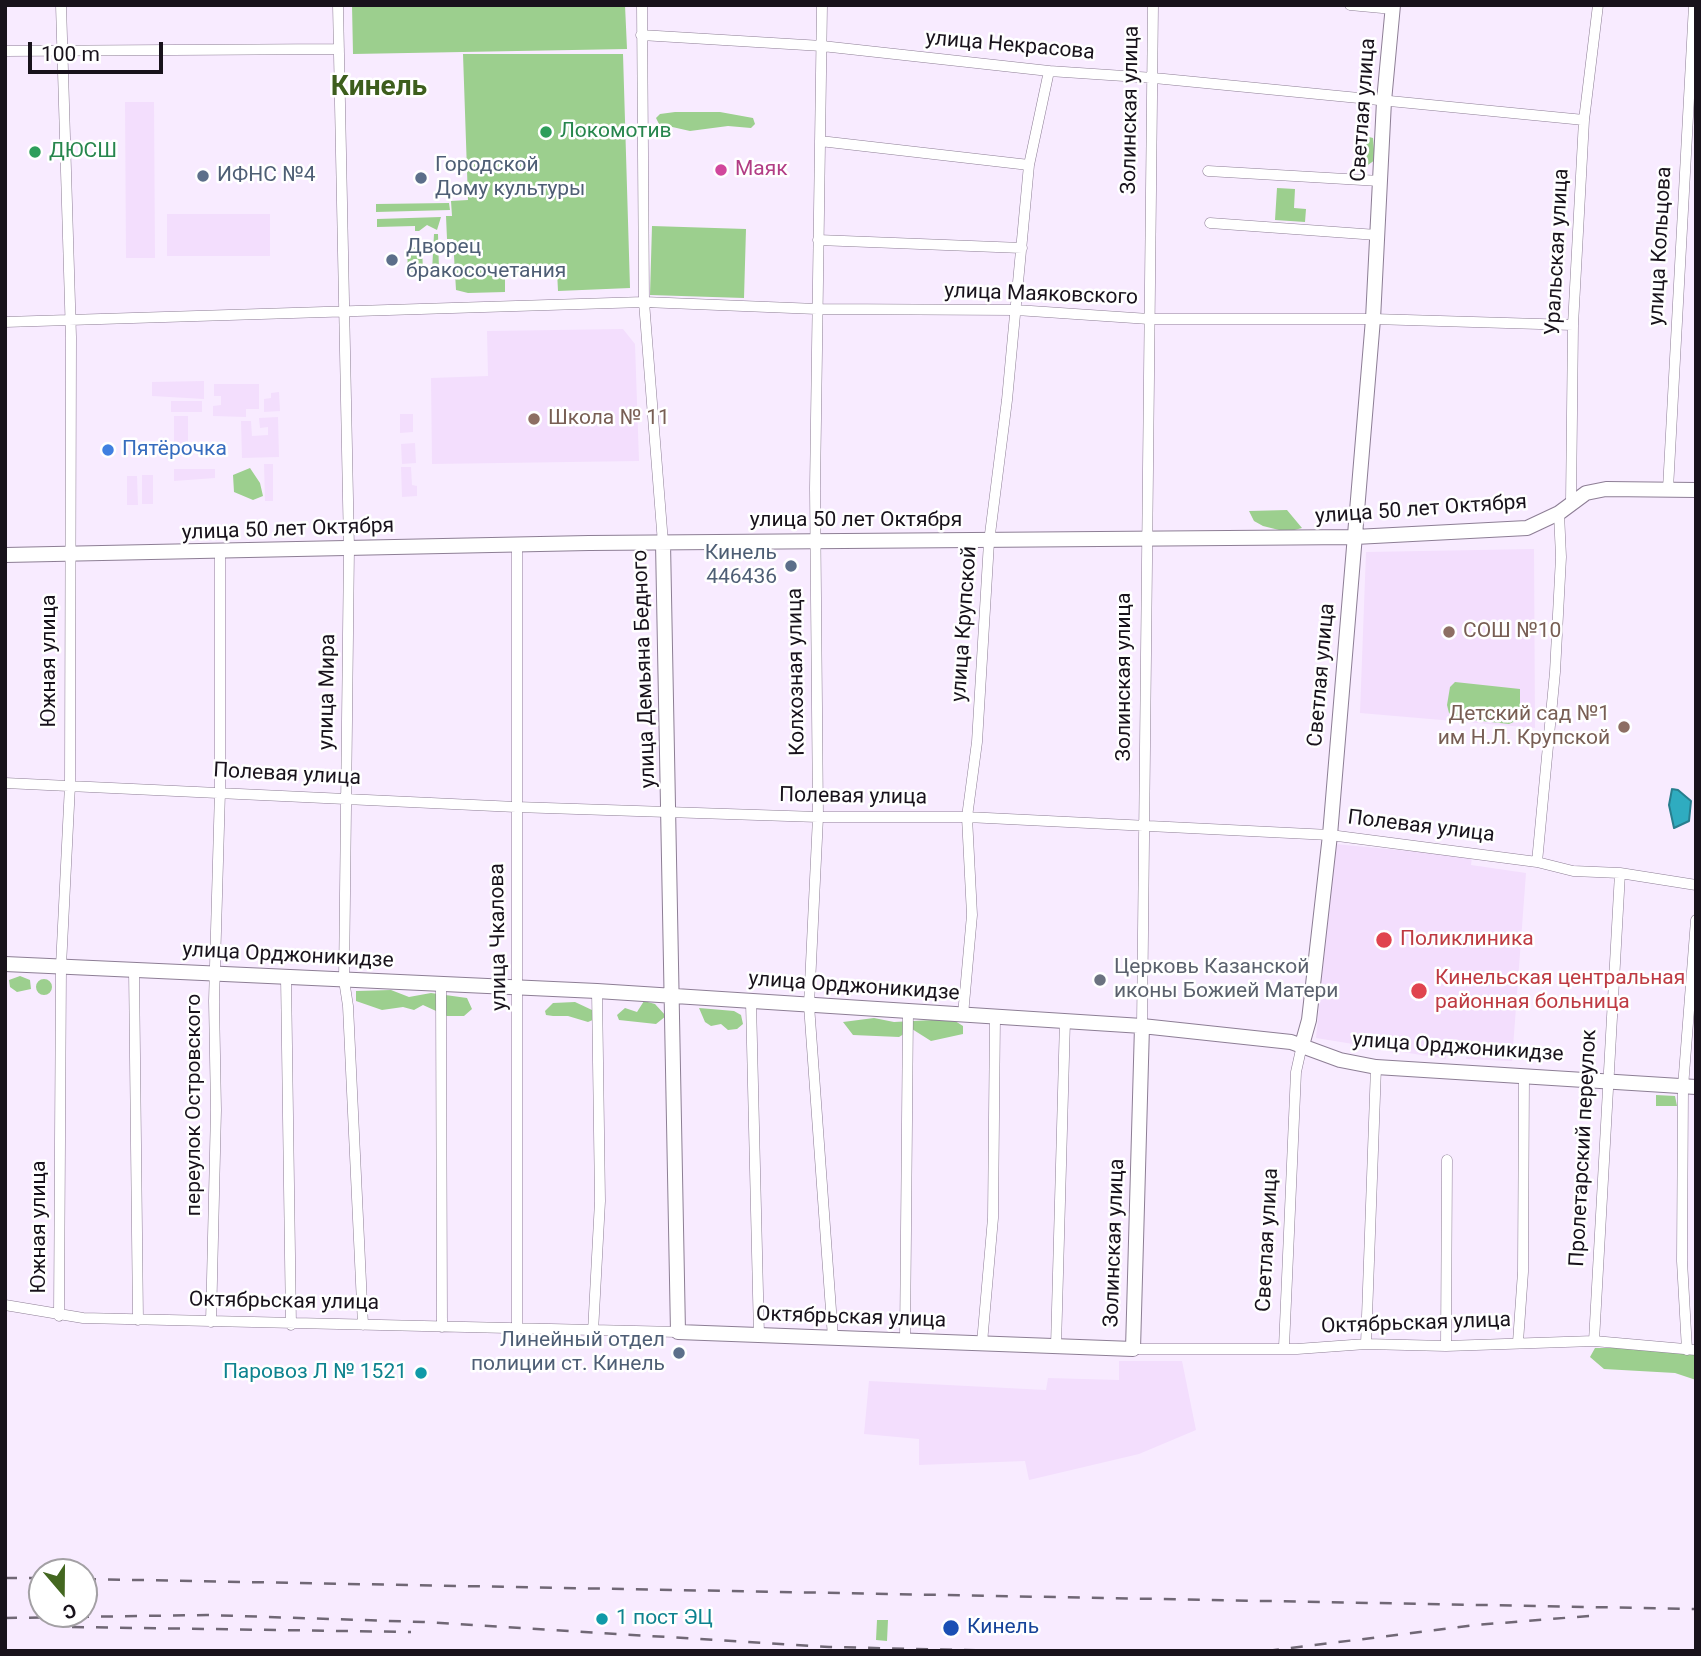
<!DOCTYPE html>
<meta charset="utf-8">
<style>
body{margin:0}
#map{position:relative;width:1701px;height:1656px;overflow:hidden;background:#f8ebff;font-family:Roboto,sans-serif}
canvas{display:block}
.frame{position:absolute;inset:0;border:7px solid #18121b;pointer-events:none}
.north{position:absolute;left:28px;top:1558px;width:70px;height:70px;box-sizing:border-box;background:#fff;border:2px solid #a3a0a4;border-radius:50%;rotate:160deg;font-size:19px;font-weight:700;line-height:28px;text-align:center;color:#18121b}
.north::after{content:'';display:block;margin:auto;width:24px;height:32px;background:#436720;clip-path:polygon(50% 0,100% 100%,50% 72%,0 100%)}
.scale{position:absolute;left:28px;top:42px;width:135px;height:32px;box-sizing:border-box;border:4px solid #18121b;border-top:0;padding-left:9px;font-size:21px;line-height:24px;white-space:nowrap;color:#18121b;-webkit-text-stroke:5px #fff;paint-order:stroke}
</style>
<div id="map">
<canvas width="1701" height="1656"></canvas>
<div class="frame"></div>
<div class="north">С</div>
<div class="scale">100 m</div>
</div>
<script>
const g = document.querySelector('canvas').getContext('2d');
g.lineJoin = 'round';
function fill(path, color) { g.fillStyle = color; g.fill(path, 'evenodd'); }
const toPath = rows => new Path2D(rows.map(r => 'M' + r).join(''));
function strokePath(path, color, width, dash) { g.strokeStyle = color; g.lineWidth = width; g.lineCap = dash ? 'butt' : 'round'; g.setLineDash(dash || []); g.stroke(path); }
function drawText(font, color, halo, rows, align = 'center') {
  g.font = font + ' Roboto,sans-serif'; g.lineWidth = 5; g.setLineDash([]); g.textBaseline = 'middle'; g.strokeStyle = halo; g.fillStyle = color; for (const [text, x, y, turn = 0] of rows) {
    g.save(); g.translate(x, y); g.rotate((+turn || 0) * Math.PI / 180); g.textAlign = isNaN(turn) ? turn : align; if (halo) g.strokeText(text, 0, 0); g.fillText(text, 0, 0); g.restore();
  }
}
const built = toPath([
 [125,102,154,102,155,258,126,258],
 [167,214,270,214,270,256,167,256],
 [623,329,635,344,639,461,432,464,431,378,488,376,487,331],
 [204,381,204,399,152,396,152,382],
 [214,384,259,384,259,409,246,409,246,417,213,416,213,406,221,405,221,396,214,396],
 [279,392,280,411,264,412,264,399,271,398,271,393],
 [171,401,202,401,202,412,171,412],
 [400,414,413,414,413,432,400,433],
 [174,416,188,416,188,456,174,456],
 [278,417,279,457,242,458,241,421,251,421,252,436,268,435,268,427,260,428,259,418],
 [415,443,416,463,402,464,401,444],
 [264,464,273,464,273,501,265,501],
 [401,467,411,467,412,485,417,486,417,496,402,497],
 [174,469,215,469,215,478,174,481],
 [142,475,153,475,153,504,142,504],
 [127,476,137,476,138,505,127,505],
 [1534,549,1535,728,1360,713,1366,552],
 [1335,844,1472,857,1471,865,1526,873,1512,1061,1466,1059,1466,1051,1447,1050,1446,1059,1316,1038],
 [1119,1361,1182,1361,1196,1430,1139,1454,1029,1480,1025,1461,919,1465,919,1439,864,1434,869,1381,1046,1390,1048,1378,1119,1380]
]);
const green = toPath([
 [352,5,625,5,627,49,353,54],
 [463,54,623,54,630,288,558,291,557,271,505,273,505,292,468,293,456,290,453,239,447,239,446,216,452,216,451,201,468,200],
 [675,112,720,112,753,118,755,124,751,128,728,126,690,131,659,124,656,118,660,114],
 [1365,136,1373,138,1375,160,1365,167,1358,161,1357,153],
 [1277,188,1295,189,1294,208,1306,209,1305,222,1275,220],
 [449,203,450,210,376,212,376,204],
 [441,217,437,230,427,225,419,231,415,231,415,226,377,227,377,219],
 [652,226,746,229,744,298,650,295],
 [434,234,438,234,439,271,432,271],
 [422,247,423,271,408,272,407,248],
 [250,468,260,483,263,496,253,500,234,492,233,475],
 [1287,510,1302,528,1287,532,1263,526,1254,521,1249,511],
 [1455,682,1520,689,1520,719,1509,724,1455,718,1449,713,1447,705,1450,687],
 [20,976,30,980,31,989,17,992,10,987,9,980],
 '36 987a8 8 0 1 1 16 0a8 8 0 1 1-16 0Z',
 [391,990,409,997,431,993,467,998,472,1009,464,1016,447,1016,423,1005,414,1010,403,1007,382,1010,356,1001,356,991],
 [644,1001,655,1004,666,1016,656,1024,619,1020,617,1015,625,1008,637,1012],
 [575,1002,592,1010,595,1019,588,1022,568,1016,553,1016,546,1015,545,1011,553,1003],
 [699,1008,734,1011,741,1015,743,1024,737,1029,728,1030,721,1024,711,1026,705,1022],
 [874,1018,894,1022,952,1019,963,1026,963,1034,931,1041,912,1029,899,1037,853,1035,843,1022],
 [1656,1095,1675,1096,1677,1106,1656,1106],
 [1595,1348,1640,1348,1696,1354,1696,1380,1675,1373,1604,1369,1590,1357],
 [877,1620,888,1620,887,1641,876,1640]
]);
const water = toPath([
 [1672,789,1678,790,1691,801,1689,821,1674,828,1669,805,1672,789]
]);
const street = toPath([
 [338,5,349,548,344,980,348,1006,363,1325],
 [642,5,644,302,663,543],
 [822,5,815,488,818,817,809,1005,833,1338],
 [1350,5,1393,9],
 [641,35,822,46,1049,71,1154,78,1584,120],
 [5,51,339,49],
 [820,141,1029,165],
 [1208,171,1380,181],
 [1210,223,1377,235],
 [818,240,1022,248],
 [5,322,644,302,817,309,1016,310,1149,319,1373,319,1573,325],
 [1668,489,1694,5],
 [1571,502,1573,325,1584,120,1598,5],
 [517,545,517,1329],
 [5,783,516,807,818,817,967,817,1330,835,1537,862,1573,871,1620,873,1696,885],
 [1537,862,1555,672,1561,557,1559,513],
 [134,969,138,1320],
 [286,977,291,1325],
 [441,986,442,1327],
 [751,1002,759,1335],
 [963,1015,972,915,967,817,977,742,989,542,1007,400,1029,165,1049,71],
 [1142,1026,1153,5],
 [5,1305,83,1318,678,1332],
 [59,1316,61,966,70,785,71,337,61,5],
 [211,1322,216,1110,214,1001,220,791,220,553],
 [593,1332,600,1201,597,991],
 [905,1340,908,1012],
 [1594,1341,1620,873],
 [1518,1342,1523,1272,1524,1075],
 [982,1343,993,1218,995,1016],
 [1366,1344,1376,1067],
 [1056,1346,1065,1020],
 [1446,1346,1447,1160],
 [1284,1347,1296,1072,1302,1045],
 [1133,1349,1297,1349,1366,1344,1446,1346,1594,1341,1696,1350],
 [1687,1350,1682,1261,1683,1087,1696,920]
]);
const secondary = toPath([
 [663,543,678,1332,1133,1349,1142,1026],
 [5,555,589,543,1355,537,1527,528,1559,513,1586,493,1606,489,1696,490],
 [5,964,597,991,1142,1026,1291,1042,1340,1060,1376,1067,1696,1087],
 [1302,1045,1309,1020,1330,835,1373,319,1384,101,1393,5]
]);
const rail = toPath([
 [5,1578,42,1578],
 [84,1579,1696,1609],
 [5,1618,207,1615,423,1622,829,1647,1008,1651],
 [72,1627,411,1632],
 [1267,1651,1476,1625,1601,1615]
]);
const markers = [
 [546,132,7,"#2e9e5b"],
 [35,152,7,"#2e9e5b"],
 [721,170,7,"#d1479c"],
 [203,176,7,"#5c6f8a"],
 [421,178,7,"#5c6f8a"],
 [392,260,7,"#5c6f8a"],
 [534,419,7,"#8d6e63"],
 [108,450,7,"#3f7fe0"],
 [791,566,7,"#5c6f8a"],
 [1449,632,7,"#8d6e63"],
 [1624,727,7,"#8d6e63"],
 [1384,940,9,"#e0444e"],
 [1100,980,7,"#6b7280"],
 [1419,991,9,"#e0444e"],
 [679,1353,7,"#5c6f8a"],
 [421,1373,7,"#0f9aa8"],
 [602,1619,7,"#0f9aa8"],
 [951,1628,9,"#1a4fb4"]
];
const streetNames = [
 ["улица Некрасова",1010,46,5],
 ["Золинская улица",1131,110,-89],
 ["Светлая улица",1364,110,-86],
 ["улица Кольцова",1661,246,-87],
 ["Уральская улица",1558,252,-87],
 ["улица Маяковского",1041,295,2],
 ["улица 50 лет Октября",1421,510,-4],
 ["улица 50 лет Октября",856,521],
 ["улица 50 лет Октября",288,530,-2],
 ["улица Крупской",965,624,-86],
 ["Южная улица",50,661,-90],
 ["улица Демьяна Бедного",645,669,-92],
 ["Колхозная улица",797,672,-91],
 ["Светлая улица",1322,675,-85],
 ["Золинская улица",1125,677,-90],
 ["улица Мира",328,692,-89],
 ["Полевая улица",287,775,3],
 ["Полевая улица",853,797,1],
 ["Полевая улица",1421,827,7],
 ["улица Чкалова",499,937,-91],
 ["улица Орджоникидзе",288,956,3],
 ["улица Орджоникидзе",854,987,4],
 ["улица Орджоникидзе",1458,1048,4],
 ["переулок Островского",195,1105,-90],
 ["Пролетарский переулок",1584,1148,-87],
 ["Южная улица",40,1227,-90],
 ["Светлая улица",1268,1240,-87],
 ["Золинская улица",1115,1243,-88],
 ["Октябрьская улица",284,1302,1],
 ["Октябрьская улица",851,1318,2],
 ["Октябрьская улица",1416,1324,-2]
];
const leisureNames = [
 ["Локомотив",560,132],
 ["ДЮСШ",49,152]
];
const serviceNames = [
 ["Городской",435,166],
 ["Дому культуры",435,190],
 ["ИФНС №4",217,176],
 ["Дворец",406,248],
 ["бракосочетания",406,272],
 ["Кинель",777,554,"right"],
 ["446436",777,578,"right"],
 ["Линейный отдел",665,1341,"right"],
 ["полиции ст. Кинель",665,1365,"right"]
];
const hotelNames = [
 ["Маяк",735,170]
];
const educationNames = [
 ["Школа № 11",548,419],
 ["СОШ №10",1463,632],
 ["Детский сад №1",1610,715,"right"],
 ["им Н.Л. Крупской",1610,739,"right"]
];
const shopNames = [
 ["Пятёрочка",122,450]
];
const healthNames = [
 ["Поликлиника",1400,940],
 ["Кинельская центральная",1435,979],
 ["районная больница",1435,1003]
];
const worshipNames = [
 ["Церковь Казанской",1114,968],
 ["иконы Божией Матери",1114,992]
];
const cultureNames = [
 ["Паровоз Л № 1521",407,1373],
 ["1 пост ЭЦ",616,1619,"left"]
];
const transitNames = [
 ["Кинель",967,1628]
];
const districtNames = [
 ["Кинель",379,88]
];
fill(built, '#f3defd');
fill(green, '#9ccf8e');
fill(water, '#2facc0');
strokePath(water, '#287e8e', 2);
strokePath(street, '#8d7e95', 11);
strokePath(secondary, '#8d7e95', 16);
strokePath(street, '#fff', 10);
strokePath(secondary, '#fff', 14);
strokePath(rail, '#706775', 2.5, [12, 12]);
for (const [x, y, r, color] of markers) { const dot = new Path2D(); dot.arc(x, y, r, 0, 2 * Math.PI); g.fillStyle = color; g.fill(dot); strokePath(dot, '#fff', 2.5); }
drawText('21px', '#18121b', '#fff', streetNames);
drawText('21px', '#27864d', '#fff', leisureNames, 'left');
drawText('21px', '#4e5e75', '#fff', serviceNames, 'left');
drawText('21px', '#b23c85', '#fff', hotelNames, 'left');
drawText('21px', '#785e54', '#fff', educationNames, 'left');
drawText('21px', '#366cbe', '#fff', shopNames, 'left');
drawText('21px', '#be3a42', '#fff', healthNames, 'left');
drawText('21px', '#5b616d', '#fff', worshipNames, 'left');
drawText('21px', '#0d838f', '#fff', cultureNames, 'right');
drawText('21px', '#164399', '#fff', transitNames, 'left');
drawText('bold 28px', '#3d5e1d', '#fff', districtNames);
</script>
